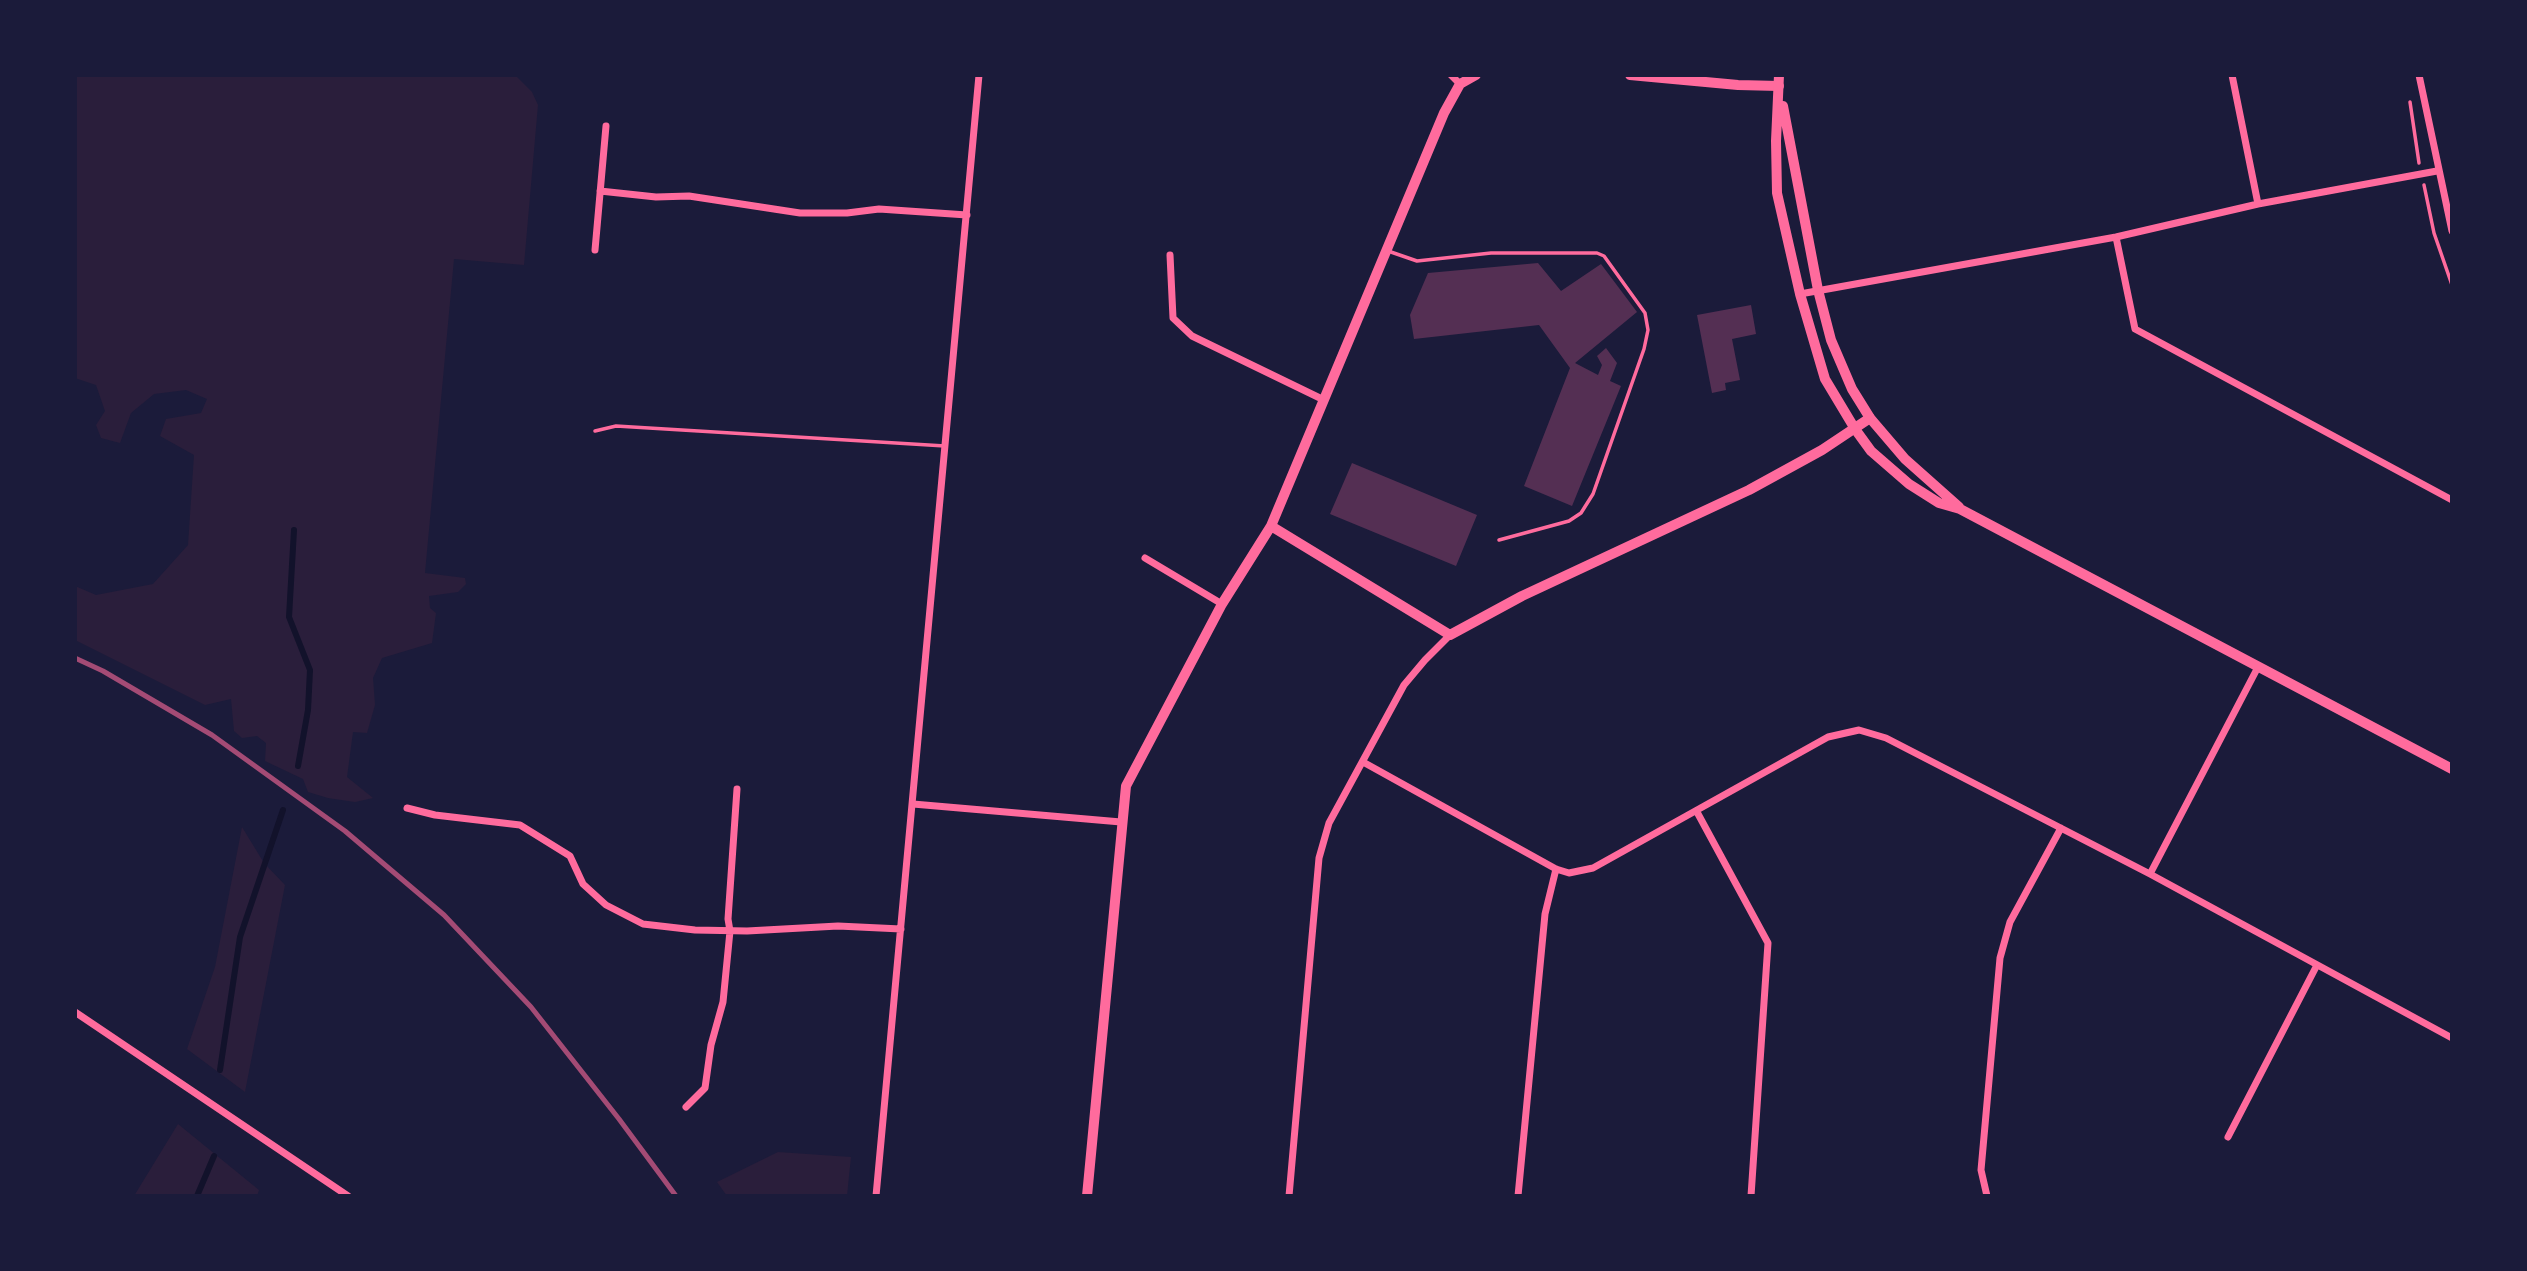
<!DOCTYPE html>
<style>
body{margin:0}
#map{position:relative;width:2527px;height:1271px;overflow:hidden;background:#1b1b3a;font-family:"PT Sans Narrow",sans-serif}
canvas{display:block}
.frame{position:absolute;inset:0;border:77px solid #1b1b3a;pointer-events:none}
</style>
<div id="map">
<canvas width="2527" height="1271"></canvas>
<div class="frame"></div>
</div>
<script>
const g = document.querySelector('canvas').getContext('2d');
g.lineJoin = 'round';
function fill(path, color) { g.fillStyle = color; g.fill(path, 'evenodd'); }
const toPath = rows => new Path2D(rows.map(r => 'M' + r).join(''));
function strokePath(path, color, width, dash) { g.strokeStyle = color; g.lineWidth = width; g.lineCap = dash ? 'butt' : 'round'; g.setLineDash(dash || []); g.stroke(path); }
const green = toPath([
 [75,75,515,75,532,92,538,105,524,265,454,259,425,573,465,578,466,584,458,592,429,596,430,608,436,613,432,643,382,658,373,678,375,705,367,733,353,732,347,777,373,798,355,802,328,798,308,792,303,779,265,761,266,743,257,736,242,738,234,731,231,699,205,705,75,640,75,586,96,595,153,584,188,545,194,455,160,436,166,419,201,413,207,399,186,390,154,394,131,413,120,443,101,438,96,425,105,411,96,385,75,378],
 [242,827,264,863,285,885,245,1092,187,1049,215,967],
 [178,1124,259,1190,257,1196,134,1196],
 [778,1152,851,1157,847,1196,727,1196,717,1182]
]);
const stream = toPath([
 [294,530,289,617,310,670,308,710,298,766],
 [220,1070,240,937,283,810],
 [197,1196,214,1156]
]);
const building = toPath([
 [1538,263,1561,291,1601,264,1637,312,1575,363,1598,375,1602,365,1597,356,1606,348,1617,363,1610,381,1621,386,1572,506,1524,486,1570,368,1539,325,1414,339,1410,315,1428,273],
 [1751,305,1756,334,1732,339,1740,380,1725,383,1726,390,1712,393,1697,315],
 [1352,463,1477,515,1456,566,1330,514]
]);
const path = toPath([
 [2410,102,2419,163],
 [2424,185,2434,233,2452,285]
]);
const service = toPath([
 [1388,251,1417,261,1491,253,1597,253,1604,256,1645,313,1648,330,1644,349,1593,494,1581,513,1569,521,1499,540],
 [595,431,616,426,945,446]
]);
const minor = toPath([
 [1451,75,1460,84],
 [2232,75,2258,204],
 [2419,75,2452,231],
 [600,191,656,197,689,196,800,213,847,213,879,209,967,215],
 [2116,237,2135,329,2452,500],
 [595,250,606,126],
 [1170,255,1173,318,1192,336,1324,400],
 [1800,294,2116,237,2258,204,2437,171],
 [1145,558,1222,604],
 [1363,762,1556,869,1569,873,1593,868,1828,737,1859,730,1886,738,2150,874,2452,1038],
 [913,804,1121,822],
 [407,808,435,815,520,825,570,856,583,884,606,905,643,924,695,930,747,931,838,926,901,929],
 [1697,812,1768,943,1751,1196],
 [2150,874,2258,667],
 [75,1012,348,1196],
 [686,1107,705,1088,711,1045,723,1002,730,931,728,919,737,789],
 [2228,1137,2317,965],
 [876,1196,979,75],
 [1289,1196,1319,858,1329,823,1404,685,1425,660,1450,635],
 [1518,1196,1545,914,1556,869],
 [1987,1196,1981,1170,2000,958,2010,922,2061,828]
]);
const tertiary = toPath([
 [1630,75,1738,85,1779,86],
 [1271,526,1450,635,1522,596,1749,490,1822,450,1870,418],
 [1087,1196,1126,786,1222,604,1271,526,1444,113,1460,84,1476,75]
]);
const secondary = toPath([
 [1779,75,1776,141,1777,193,1800,294,1825,379,1855,429,1871,451,1909,484,1939,503,1960,509,2452,769],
 [1783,106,1818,290,1831,340,1852,389,1870,418,1905,459,1959,507]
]);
const rail = toPath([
 [75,658,103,671,212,735,345,831,444,915,531,1007,619,1119,676,1196]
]);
fill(green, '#2a1e3b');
strokePath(stream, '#12122b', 6);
fill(building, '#542f53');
strokePath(path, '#ff6b9d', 3.5);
strokePath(service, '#ff6b9d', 3.5);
strokePath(minor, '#ff6b9d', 7);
strokePath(tertiary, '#ff6b9d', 10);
strokePath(secondary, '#ff6b9d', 10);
strokePath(rail, '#a44b75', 5);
</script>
